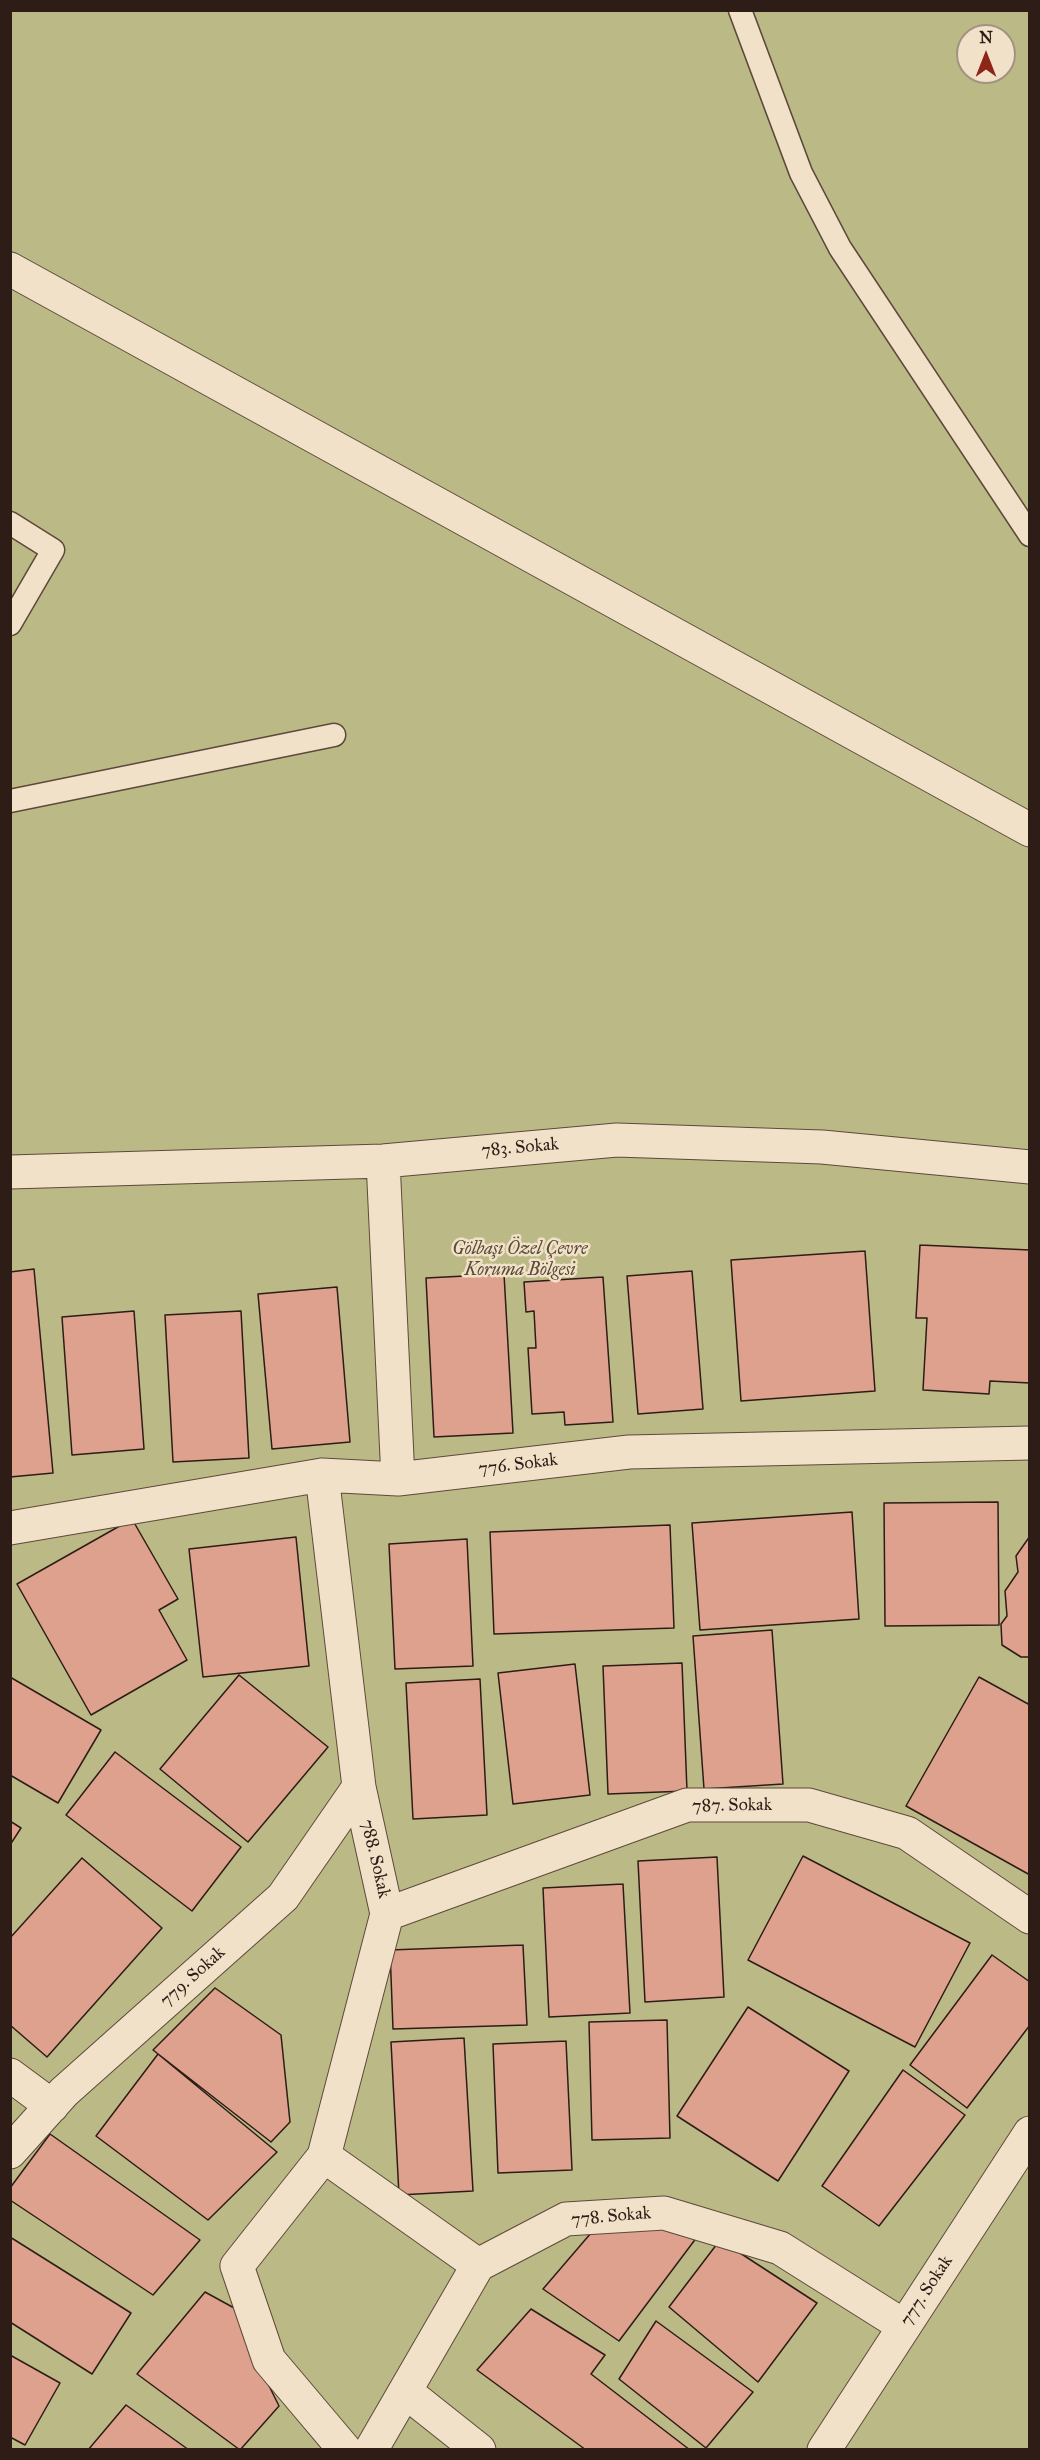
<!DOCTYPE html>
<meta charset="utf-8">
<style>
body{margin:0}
#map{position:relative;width:1040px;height:2460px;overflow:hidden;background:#ead1ab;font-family:"IM FELL Great Primer",serif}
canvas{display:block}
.frame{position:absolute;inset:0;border:12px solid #2e1c16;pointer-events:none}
.north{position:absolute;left:956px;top:24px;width:60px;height:60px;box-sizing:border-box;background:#f1e1c8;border:2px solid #a39281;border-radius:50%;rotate:0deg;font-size:16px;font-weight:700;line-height:24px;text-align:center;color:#2e1c16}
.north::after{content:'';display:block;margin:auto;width:21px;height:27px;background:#8f2418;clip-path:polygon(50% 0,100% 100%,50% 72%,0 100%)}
</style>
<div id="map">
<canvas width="1040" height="2460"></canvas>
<div class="frame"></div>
<div class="north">N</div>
</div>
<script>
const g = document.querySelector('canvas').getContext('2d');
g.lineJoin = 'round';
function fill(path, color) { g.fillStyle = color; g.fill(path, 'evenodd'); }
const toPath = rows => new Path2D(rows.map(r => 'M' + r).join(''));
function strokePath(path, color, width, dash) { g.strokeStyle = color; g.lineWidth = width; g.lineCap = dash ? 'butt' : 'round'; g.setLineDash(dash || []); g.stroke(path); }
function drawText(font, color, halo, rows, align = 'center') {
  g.font = font + ' "IM FELL Great Primer",serif'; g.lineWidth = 5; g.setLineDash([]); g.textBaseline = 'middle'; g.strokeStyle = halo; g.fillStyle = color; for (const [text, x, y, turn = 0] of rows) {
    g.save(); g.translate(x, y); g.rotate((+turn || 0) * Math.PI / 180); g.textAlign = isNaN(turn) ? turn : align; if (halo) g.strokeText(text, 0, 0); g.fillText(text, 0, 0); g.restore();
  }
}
const green = toPath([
 [11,11,1029,11,1029,2449,11,2450],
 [968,36,1004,36,1004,72,968,72]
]);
const building = toPath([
 [920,1245,1030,1250,1030,1383,990,1381,989,1394,923,1390,927,1318,916,1318,920,1245],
 [865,1251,875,1391,741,1401,731,1260,865,1251],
 [34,1269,53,1473,10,1477,10,1272,34,1269],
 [692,1271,703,1409,638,1414,627,1276,692,1271],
 [504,1274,513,1433,434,1437,426,1278,504,1274],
 [603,1277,613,1422,565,1425,564,1412,532,1414,528,1348,536,1348,534,1311,526,1312,524,1282,603,1277],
 [337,1287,350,1442,272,1449,258,1294,337,1287],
 [134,1311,144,1449,72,1455,62,1317,134,1311],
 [241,1311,249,1458,173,1462,165,1315,241,1311],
 [998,1502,999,1625,885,1626,884,1503,998,1502],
 [852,1512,859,1619,700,1630,692,1523,852,1512],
 [132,1519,178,1599,159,1610,187,1660,91,1715,17,1584,132,1519],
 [670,1525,674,1628,494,1634,490,1532,670,1525],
 [1030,1536,1030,1657,1021,1657,1002,1645,1001,1624,1007,1616,1005,1591,1018,1572,1016,1556,1030,1536],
 [296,1537,309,1666,203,1677,189,1549,296,1537],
 [467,1539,473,1666,395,1669,389,1544,467,1539],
 [772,1630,783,1784,704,1789,693,1636,772,1630],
 [682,1663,687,1791,608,1794,603,1666,682,1663],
 [575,1664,590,1795,513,1804,498,1673,575,1664],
 [239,1675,328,1747,248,1842,160,1769,239,1675],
 [10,1677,101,1730,58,1803,10,1775,10,1677],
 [979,1677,1030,1705,1030,1875,906,1806,979,1677],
 [480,1679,487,1815,413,1819,406,1683,480,1679],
 [115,1752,241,1847,192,1911,66,1815,115,1752],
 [10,1821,21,1828,10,1845,10,1821],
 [803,1856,970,1943,915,2047,748,1960,803,1856],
 [717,1857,724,1997,645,2002,638,1861,717,1857],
 [82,1858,162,1928,47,2057,10,2025,10,1938,82,1858],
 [623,1884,630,2013,549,2017,543,1888,623,1884],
 [523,1945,527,2025,393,2029,390,1950,523,1945],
 [992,1955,1030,1982,1030,2025,967,2108,910,2065,992,1955],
 [215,1988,281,2035,290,2122,271,2142,153,2050,215,1988],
 [748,2007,849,2071,778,2181,677,2116,748,2007],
 [667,2020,670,2138,592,2140,589,2022,667,2020],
 [464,2038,473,2191,399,2195,391,2042,464,2038],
 [566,2041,572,2170,498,2173,493,2044,566,2041],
 [158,2054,277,2152,208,2220,96,2136,158,2054],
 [903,2070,965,2115,879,2226,822,2186,903,2070],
 [50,2134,200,2240,153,2295,10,2200,10,2188,50,2134],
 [662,2225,697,2237,619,2341,543,2289,591,2233,662,2225],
 [10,2237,131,2313,92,2374,10,2322,10,2237],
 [720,2240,817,2303,758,2382,669,2307,720,2240],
 [205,2292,236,2309,245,2337,279,2406,240,2450,137,2374,205,2292],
 [531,2309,605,2355,591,2374,690,2450,586,2450,477,2370,531,2309],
 [656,2321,753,2392,706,2448,619,2379,656,2321],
 [10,2355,60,2383,25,2445,10,2437,10,2355],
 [126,2405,189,2450,88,2450,126,2405]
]);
const service = toPath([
 [740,10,801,173,840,248,1030,535],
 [10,523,53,550,10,624],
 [10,801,334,735]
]);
const minor = toPath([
 [10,269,1030,830],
 [383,1161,398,1479],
 [10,1172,383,1161,617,1140,822,1147,1030,1167],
 [322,1475,359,1787,387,1914,324,2156,478,2265],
 [10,1528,322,1475,398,1479,629,1452,1030,1443],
 [387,1914,687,1805,809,1805,907,1833,1030,1917],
 [10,2075,52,2106],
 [10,2152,64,2092,283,1897,359,1787],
 [324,2156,237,2266,269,2360,345,2450],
 [406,2392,479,2450],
 [371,2450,478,2265,566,2219,664,2213,780,2248,904,2326],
 [824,2450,1030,2133]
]);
const streetNames = [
 ["783. Sokak",520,1148,-5],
 ["776. Sokak",518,1465,-7],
 ["787. Sokak",732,1806,-1],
 ["788. Sokak",375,1859,77],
 ["779. Sokak",193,1977,-42],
 ["778. Sokak",611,2217,-5],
 ["777. Sokak",927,2291,-57]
];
const parkNames = [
 ["Gölbaşı Özel Çevre",520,1250],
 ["Koruma Bölgesi",520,1271]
];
fill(green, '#bbba86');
fill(building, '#dda18e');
strokePath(building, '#2e1c16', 1.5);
strokePath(service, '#5d493b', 25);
strokePath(minor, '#5d493b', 35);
strokePath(service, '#f1e1c8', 22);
strokePath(minor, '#f1e1c8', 33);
drawText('18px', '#2e1c16', '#f1e1c8', streetNames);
drawText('italic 18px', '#584b38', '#f1e1c8', parkNames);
</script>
